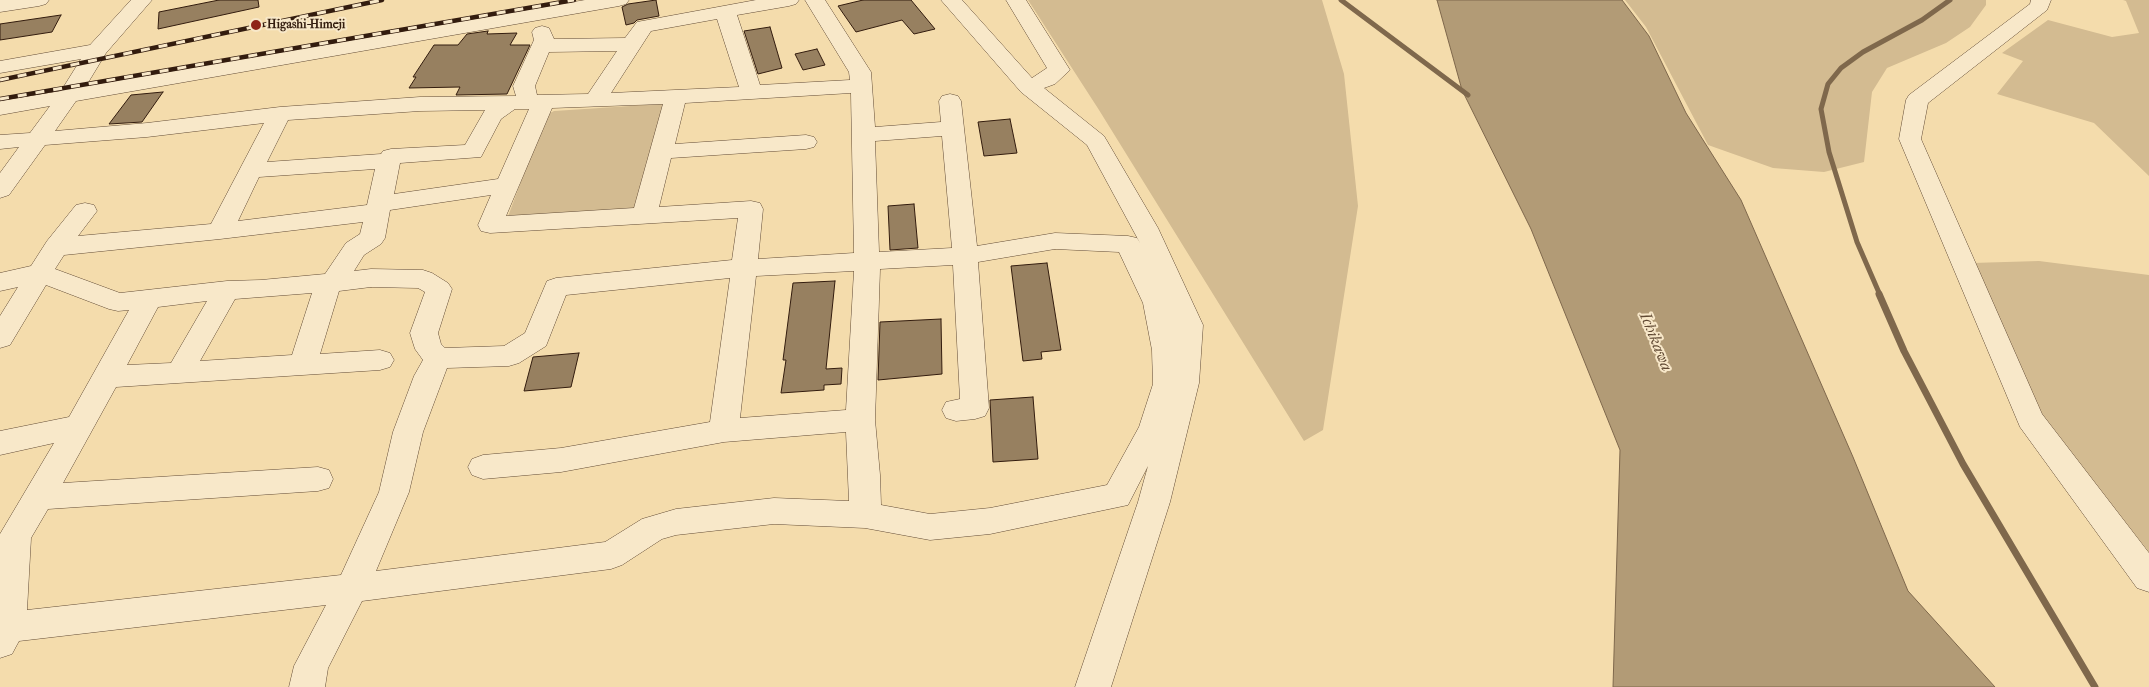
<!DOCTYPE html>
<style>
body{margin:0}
canvas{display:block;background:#f4dcac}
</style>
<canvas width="2149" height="687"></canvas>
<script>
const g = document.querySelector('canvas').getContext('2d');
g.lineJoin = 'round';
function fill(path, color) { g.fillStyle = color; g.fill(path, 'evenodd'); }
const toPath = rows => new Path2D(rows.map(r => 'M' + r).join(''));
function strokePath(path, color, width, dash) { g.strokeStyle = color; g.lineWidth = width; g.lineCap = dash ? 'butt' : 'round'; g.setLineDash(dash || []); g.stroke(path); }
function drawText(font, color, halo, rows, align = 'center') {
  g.font = font + ' "IM FELL French Canon",serif'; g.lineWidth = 4; g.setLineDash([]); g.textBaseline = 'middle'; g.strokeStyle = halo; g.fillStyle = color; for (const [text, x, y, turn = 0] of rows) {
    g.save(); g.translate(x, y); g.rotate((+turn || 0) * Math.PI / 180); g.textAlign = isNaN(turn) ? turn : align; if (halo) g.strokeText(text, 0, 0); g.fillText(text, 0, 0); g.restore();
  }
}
const green = toPath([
 [1028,0,1322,0,1344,74,1358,206,1323,430,1304,441,1099,110],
 [1625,0,1986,0,1986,5,1970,27,1946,43,1887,68,1872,92,1864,162,1824,172,1773,168,1708,145,1646,27],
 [2123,0,2149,0,2149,176,2094,123,1997,94,2023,61,2002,53,2048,20,2112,37,2139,33,2126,1],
 [661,104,668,107,641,203,633,209,507,219,546,115,554,111],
 [2039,261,2149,275,2149,552,2045,420,1972,263]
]);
const water = toPath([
 [1437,0,1622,0,1649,36,1686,113,1741,200,1853,457,1908,591,1995,687,1613,687,1620,450,1531,229,1462,90,1437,0]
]);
const streamFar1 = toPath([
 [1341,0,1468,95],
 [1880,295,1857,242,1829,152,1821,109,1828,84,1841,68,1863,52,1922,20,1950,0]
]);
const stream = toPath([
 [1879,294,1904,351,1963,464,2095,687]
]);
const building = toPath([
 [219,0,258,0,259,7,158,29,159,12,219,0],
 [656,0,659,16,637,20,634,23,626,25,622,7,628,4,656,0],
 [863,0,911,0,935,29,914,34,902,20,856,32,838,6,863,0],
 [61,15,52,32,0,40,0,24,61,15],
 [770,27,782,68,758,74,744,31,770,27],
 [488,31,487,34,517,33,510,45,530,45,507,94,456,95,460,87,409,88,416,77,413,77,434,45,458,45,467,34,488,31],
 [817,49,825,65,803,70,795,54,817,49],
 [163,92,142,122,109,124,131,95,163,92],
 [1010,119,1017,153,984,156,978,122,1010,119],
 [914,204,918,248,890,250,888,206,914,204],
 [1047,263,1061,350,1041,352,1042,359,1023,361,1011,266,1047,263],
 [835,281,826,369,842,368,841,384,824,385,824,390,781,393,786,360,783,360,793,283,835,281],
 [941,319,942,374,878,380,880,322,941,319],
 [579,353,571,387,524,391,533,357,579,353],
 [1033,397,1038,459,993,462,990,400,1033,397]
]);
const minor = toPath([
 [0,0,49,0,46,4,39,6,0,12,0,0],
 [131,0,152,0,106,53,86,86,585,0,629,0,626,4,619,6,76,101,55,131,147,123,280,107,420,97,516,96,513,86,534,40,532,32,535,28,542,26,549,28,554,39,625,38,637,22,756,0,799,0,796,4,789,6,737,15,760,85,850,80,849,72,805,0,825,0,871,72,875,127,941,122,939,101,942,96,950,94,958,96,961,101,977,246,1055,233,1128,236,1137,238,1140,243,1087,145,1021,92,941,0,962,0,1032,78,1047,68,1006,0,1026,0,1070,70,1055,84,1044,88,1104,136,1107,141,1158,228,1203,325,1199,383,1170,502,1111,687,1075,687,1138,502,1148,466,1128,505,990,534,930,540,865,528,774,524,676,535,662,539,622,565,611,569,362,601,328,668,325,687,289,687,294,666,326,605,19,641,12,654,0,658,0,534,54,443,0,455,0,431,69,417,129,310,118,311,109,309,46,285,10,345,0,348,0,316,18,287,0,291,0,273,31,266,47,241,76,205,85,203,94,205,97,211,78,236,211,224,264,123,147,137,45,145,9,195,0,198,0,173,19,147,0,149,0,135,30,133,50,106,0,115,0,101,61,91,81,59,0,73,0,61,90,45,131,0],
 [717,19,739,87,611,93,651,31,717,19],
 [617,51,588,94,537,95,535,86,549,52,617,51],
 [851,93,854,253,758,259,763,209,760,203,751,201,659,207,671,158,806,149,814,147,817,142,814,137,806,135,675,144,685,103,851,93],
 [663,104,634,208,506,216,552,108,663,104],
 [515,109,529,109,498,179,394,194,400,163,481,157,501,119,515,109],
 [485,110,465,145,391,149,383,151,381,154,267,162,288,120,420,111,485,110],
 [942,136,952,248,879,252,875,141,942,136],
 [375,169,367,205,238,221,259,177,375,169],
 [491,195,478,225,481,231,490,233,738,218,732,260,556,278,547,281,525,333,504,346,445,348,441,344,438,333,452,289,448,283,432,273,423,270,371,269,354,271,364,255,381,244,385,238,390,210,491,195],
 [363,222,360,234,346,243,325,274,261,280,227,281,120,293,55,269,64,255,220,239,363,222],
 [1055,249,1119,252,1143,303,1152,350,1153,384,1139,427,1107,485,990,508,930,514,881,505,880,475,875,420,880,269,953,265,960,399,946,402,942,410,946,418,956,421,975,419,985,416,989,408,978,262,1055,249],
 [854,271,846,410,740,418,756,276,854,271],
 [730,278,710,422,561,448,483,455,472,459,468,467,472,475,483,479,561,472,724,442,846,432,849,501,774,498,676,509,642,519,605,542,376,571,409,492,423,432,447,368,509,366,519,363,546,346,566,295,730,278],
 [371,287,418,288,425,292,410,333,415,349,423,360,414,376,393,432,379,492,341,575,27,610,31,538,48,509,318,491,329,488,333,479,329,470,318,467,63,483,116,387,380,370,390,367,394,360,390,353,380,350,320,354,339,291,371,287],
 [312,293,292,355,200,361,235,299,312,293],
 [207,301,171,363,127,365,158,307,207,301],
 [2031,0,2051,0,2047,10,1928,103,1921,139,2042,414,2149,553,2149,592,2137,588,2020,427,1899,139,1906,100,1909,95,2030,4,2031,0]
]);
const rail = toPath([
 [0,80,382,0],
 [0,99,574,0]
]);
const markers = [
 [256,25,6,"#8f2418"]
];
const farPoinames = [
 ["Higashi-Himeji",267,25]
];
const waterNames = [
 ["Ichikawa",1655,342,68]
];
fill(green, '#d3bb91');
fill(water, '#b29b76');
strokePath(water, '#7f684c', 1);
strokePath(streamFar1, '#7f684c', 5);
strokePath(stream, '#7f684c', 7);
fill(building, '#978060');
strokePath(building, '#331c0e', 1);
strokePath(minor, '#634c36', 1);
fill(minor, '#f8e8c9');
strokePath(rail, '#331c0e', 4.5);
strokePath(rail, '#f8e8c9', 3, [9]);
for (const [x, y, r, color] of markers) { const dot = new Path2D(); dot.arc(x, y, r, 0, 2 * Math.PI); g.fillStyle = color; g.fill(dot); strokePath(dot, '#f8e8c9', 2); }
drawText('bold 12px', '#331c0e', '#f8e8c9', farPoinames, 'left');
drawText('italic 16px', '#5f4832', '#f8e8c9', waterNames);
</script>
